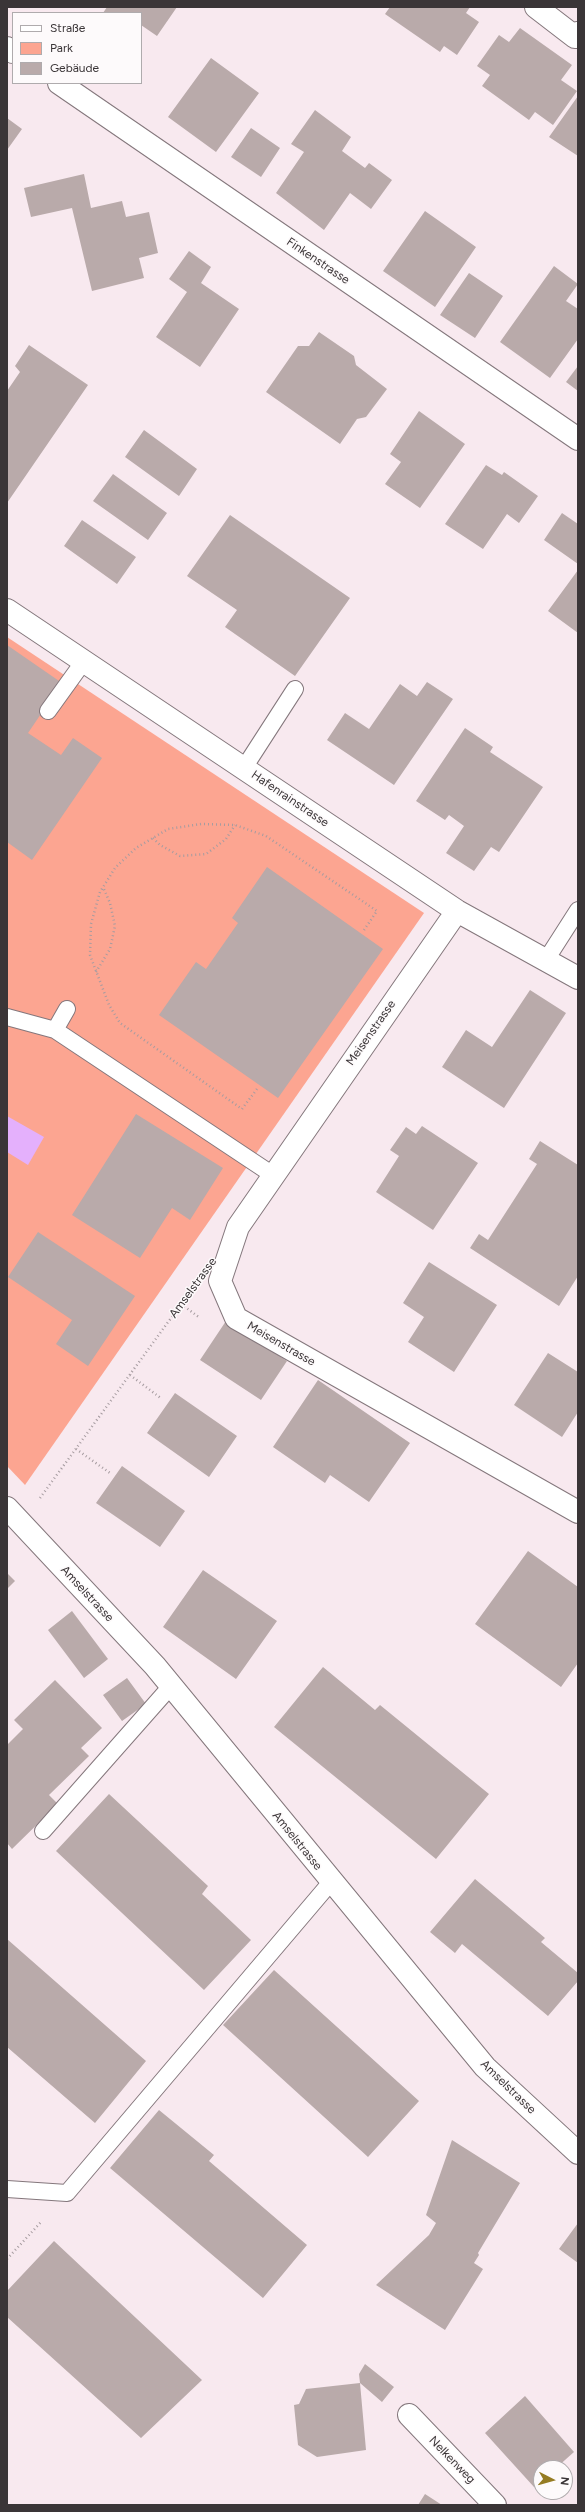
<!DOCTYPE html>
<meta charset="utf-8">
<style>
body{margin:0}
#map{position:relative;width:585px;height:2512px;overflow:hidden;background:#f8e9ef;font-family:Figtree,sans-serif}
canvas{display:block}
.frame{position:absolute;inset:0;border:8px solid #3a3537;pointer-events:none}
.legend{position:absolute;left:12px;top:12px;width:130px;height:72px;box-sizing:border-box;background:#fdfafb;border:1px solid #afabad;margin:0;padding:5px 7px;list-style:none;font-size:12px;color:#3a3537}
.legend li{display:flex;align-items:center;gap:8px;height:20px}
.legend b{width:20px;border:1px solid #afabad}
.north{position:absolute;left:533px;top:2460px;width:40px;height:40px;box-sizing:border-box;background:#fdfafb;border:1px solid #afabad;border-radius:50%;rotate:96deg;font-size:11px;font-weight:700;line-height:16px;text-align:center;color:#3a3537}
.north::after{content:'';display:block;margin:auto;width:14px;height:18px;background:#957c23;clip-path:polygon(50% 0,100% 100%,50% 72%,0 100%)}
</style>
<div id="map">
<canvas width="585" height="2512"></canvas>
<div class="frame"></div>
<ul class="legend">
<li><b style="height:5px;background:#fff"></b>Straße</li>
<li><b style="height:11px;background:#fca591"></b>Park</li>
<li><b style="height:11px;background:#b9aaaa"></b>Gebäude</li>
</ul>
<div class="north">N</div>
</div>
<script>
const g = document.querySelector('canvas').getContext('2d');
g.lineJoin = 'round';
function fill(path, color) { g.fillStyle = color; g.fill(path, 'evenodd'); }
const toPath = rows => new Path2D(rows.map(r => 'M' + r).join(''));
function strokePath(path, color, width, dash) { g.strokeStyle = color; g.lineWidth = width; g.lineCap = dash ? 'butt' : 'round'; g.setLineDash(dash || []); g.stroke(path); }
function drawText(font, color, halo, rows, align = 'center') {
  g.font = font + ' Figtree,sans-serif'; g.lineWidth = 3; g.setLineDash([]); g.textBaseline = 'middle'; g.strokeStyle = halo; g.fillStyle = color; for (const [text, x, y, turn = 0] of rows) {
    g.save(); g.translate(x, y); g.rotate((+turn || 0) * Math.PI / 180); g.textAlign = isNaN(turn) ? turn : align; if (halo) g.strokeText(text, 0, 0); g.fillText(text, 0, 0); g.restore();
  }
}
const green = toPath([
 [7,637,424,913,25,1485,7,1466]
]);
const water = toPath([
 [7,1116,44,1137,28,1165,7,1152]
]);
const building = toPath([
 [107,7,177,7,157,36,141,25,141,13,103,13],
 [390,7,470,7,466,13,479,22,457,55,444,46,440,52,385,14],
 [520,28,572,65,561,80,577,91,553,125,535,112,529,120,482,86,490,75,477,66,499,35,509,42],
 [211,58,259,93,216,152,168,117],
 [578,96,578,156,549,137],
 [315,110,351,137,342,151,365,168,369,163,392,180,371,209,350,193,324,230,276,193,304,152,291,144],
 [7,118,22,129,7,150],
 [251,128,280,148,261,177,231,157],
 [84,174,91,208,122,201,126,217,149,212,158,253,139,258,144,278,92,291,72,208,31,217,24,188],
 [425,211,476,247,435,307,383,271],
 [189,251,211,267,201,283,239,309,200,367,156,337,187,292,169,279],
 [554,266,578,284,566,301,578,309,578,339,550,378,500,342],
 [469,273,503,296,475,338,440,315],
 [319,332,354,356,356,365,387,389,366,417,357,419,340,444,266,392,298,346,309,346],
 [29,345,88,385,7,503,7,391,20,372,15,366],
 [578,366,578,391,566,382],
 [419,411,465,444,420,508,385,484,401,462,390,454],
 [144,430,197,469,179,496,125,457],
 [486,465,502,475,504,472,538,496,519,523,507,514,483,549,445,524],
 [113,474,167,513,148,540,93,501],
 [562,513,578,524,578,564,544,540],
 [230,515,350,598,295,676,225,627,237,610,187,576],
 [82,520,136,557,117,584,64,546],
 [578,570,578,633,548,611],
 [7,645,62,683,28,733,61,755,73,738,102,758,32,860,7,842],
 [427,682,453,699,394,785,327,740,345,713,369,729,400,684,417,696],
 [465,728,493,747,490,752,543,787,499,852,491,847,474,871,446,853,464,826,449,815,445,820,416,801],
 [267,867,383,949,278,1098,159,1015,196,962,206,969,238,923,232,918],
 [530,990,566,1013,504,1108,442,1067,466,1030,492,1047],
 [136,1114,223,1168,190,1220,172,1208,140,1258,72,1215],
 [422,1126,478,1163,433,1230,376,1192,399,1156,390,1150,406,1127,416,1134],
 [540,1141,578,1165,578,1276,559,1306,470,1248,479,1234,488,1240,537,1164,529,1159],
 [38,1232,135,1296,88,1366,56,1344,72,1320,8,1277],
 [429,1262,497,1305,454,1372,408,1342,424,1317,403,1303],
 [226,1321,287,1361,261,1400,200,1360],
 [548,1353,578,1372,578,1412,562,1437,514,1405],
 [318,1380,410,1443,369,1502,330,1475,325,1483,273,1447],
 [175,1393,237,1436,209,1477,147,1433],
 [122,1466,185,1511,160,1547,96,1503],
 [528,1551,578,1587,578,1663,561,1687,475,1624],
 [203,1570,277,1621,236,1679,163,1627],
 [7,1573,15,1581,7,1589],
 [72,1611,108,1659,84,1678,48,1630],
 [323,1667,375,1710,380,1705,489,1794,436,1859,274,1727],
 [127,1678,146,1704,122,1721,103,1695],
 [55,1680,102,1728,81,1748,89,1756,49,1795,58,1804,12,1849,7,1843,7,1745,23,1729,14,1720],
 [109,1794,208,1886,202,1894,251,1940,204,1990,56,1851],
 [475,1879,545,1938,541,1942,578,1973,578,1981,548,2016,462,1944,455,1953,430,1932],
 [7,1939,146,2061,95,2123,7,2047],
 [274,1970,419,2101,368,2157,223,2025],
 [159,2110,214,2155,209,2161,307,2245,263,2298,110,2168],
 [452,2140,520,2183,478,2253,479,2255,474,2263,483,2269,445,2330,376,2285,429,2235,436,2223,426,2215],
 [578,2223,578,2263,559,2249],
 [54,2241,202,2380,141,2438,7,2317,7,2291],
 [365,2364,394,2387,382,2402,360,2383,359,2374],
 [360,2383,366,2450,317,2457,298,2445,294,2405,299,2404,306,2389],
 [525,2396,574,2452,556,2468,541,2468,541,2481,534,2487,485,2433],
 [425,2494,442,2505,418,2505]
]);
const path = toPath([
 [153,838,160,845,180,856,206,854,226,839,235,825],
 [96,972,110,949,115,926,110,903,103,887],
 [257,1089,242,1109,120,1023,109,1005,90,955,91,924,100,892,115,868,136,848,168,829,201,824,235,825,266,836,377,911,364,930],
 [181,1304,200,1318],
 [130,1375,162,1399],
 [76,1449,110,1473],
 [40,1498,190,1292],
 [7,2259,42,2221]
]);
const lane = toPath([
 [48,711,84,661],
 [244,768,295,689],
 [546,960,578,910],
 [67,1009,55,1030,273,1175],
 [7,1017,55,1030],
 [43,1831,171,1686],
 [7,2189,67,2193,331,1882]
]);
const street = toPath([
 [536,7,575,37,578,33],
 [7,48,13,52],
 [59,83,578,439],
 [7,610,457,911,578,978],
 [457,911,238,1227,220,1281,236,1318,578,1512],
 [7,1508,155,1666,485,2067,578,2153],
 [409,2415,495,2505]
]);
const streetNames = [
 ["Finkenstrasse",318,261,34],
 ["Hafenrainstrasse",290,799,34],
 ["Meisenstrasse",371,1033,-55],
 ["Amselstrasse",193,1288,-54],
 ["Meisenstrasse",281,1344,30],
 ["Amselstrasse",87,1594,47],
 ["Amselstrasse",297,1841,51],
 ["Amselstrasse",508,2087,44],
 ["Nelkenweg",452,2460,46]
];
fill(green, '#fca591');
fill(water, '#e4b0fc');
fill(building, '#b9aaaa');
strokePath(lane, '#84777c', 18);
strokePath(street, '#84777c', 24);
strokePath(path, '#a69ca0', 2.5, [1, 3]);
strokePath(lane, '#fff', 16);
strokePath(street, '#fff', 22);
drawText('12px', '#3a3537', '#fdfafb', streetNames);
</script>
